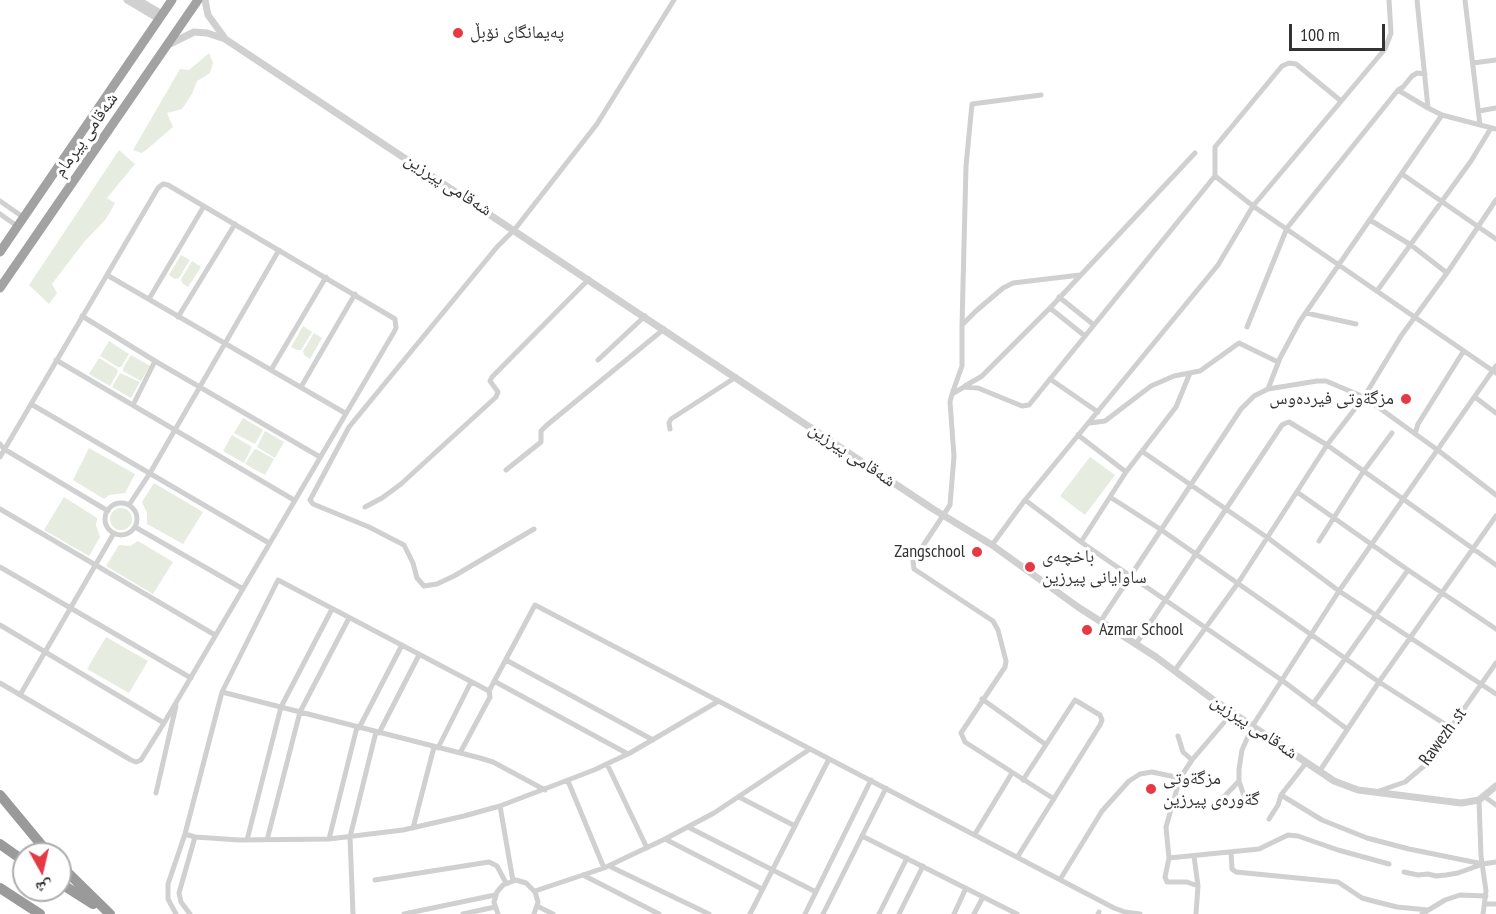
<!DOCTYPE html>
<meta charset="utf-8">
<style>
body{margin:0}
#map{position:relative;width:1496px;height:914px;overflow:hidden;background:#fff;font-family:"PT Sans Narrow","Noto Naskh Arabic",sans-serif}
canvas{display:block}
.north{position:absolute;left:12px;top:842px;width:60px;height:60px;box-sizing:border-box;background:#fff;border:2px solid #adadad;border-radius:50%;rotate:172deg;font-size:16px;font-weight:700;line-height:24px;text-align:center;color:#333}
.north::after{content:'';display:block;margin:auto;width:21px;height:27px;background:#e63946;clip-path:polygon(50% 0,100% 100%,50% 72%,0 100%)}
.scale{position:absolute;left:1289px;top:24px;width:96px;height:27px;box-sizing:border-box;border:3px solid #333;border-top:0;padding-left:8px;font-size:18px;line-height:21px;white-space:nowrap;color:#333;-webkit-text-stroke:4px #fff;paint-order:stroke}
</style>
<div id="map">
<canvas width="1496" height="914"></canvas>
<div class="north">ش</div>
<div class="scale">100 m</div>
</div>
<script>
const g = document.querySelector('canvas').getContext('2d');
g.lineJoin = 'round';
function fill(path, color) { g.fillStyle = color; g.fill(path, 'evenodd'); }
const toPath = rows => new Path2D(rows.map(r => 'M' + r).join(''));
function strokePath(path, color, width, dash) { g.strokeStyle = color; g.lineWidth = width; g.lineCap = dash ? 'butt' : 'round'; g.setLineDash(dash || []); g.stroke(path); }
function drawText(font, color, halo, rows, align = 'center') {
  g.font = font + ' "PT Sans Narrow","Noto Naskh Arabic",sans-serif'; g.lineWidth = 6; g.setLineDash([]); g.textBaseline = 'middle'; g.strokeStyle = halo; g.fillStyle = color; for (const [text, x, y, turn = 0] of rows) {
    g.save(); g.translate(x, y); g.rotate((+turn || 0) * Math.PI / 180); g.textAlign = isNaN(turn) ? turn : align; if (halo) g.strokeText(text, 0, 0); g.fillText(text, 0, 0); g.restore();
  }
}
const green = toPath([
 [209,53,213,63,210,73,197,81,192,94,182,109,167,113,173,127,145,151,141,153,133,150,180,69,189,70],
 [119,150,135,164,107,198,115,203,106,219,84,242,52,284,57,293,49,304,29,285],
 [181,255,190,260,179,278,175,279,169,275],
 [192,261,201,267,188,287,182,283,181,279],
 [303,326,312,332,301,350,297,350,291,347],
 [314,333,322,338,310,359,304,355,303,351],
 [109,341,129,354,121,367,118,367,100,356],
 [131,355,150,366,141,381,123,371,123,368],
 [99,358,117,369,118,372,110,386,89,374],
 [120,373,140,382,131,398,112,387],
 [243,418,263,430,255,444,234,433],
 [265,431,284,442,275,458,257,447],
 [232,435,252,447,244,463,223,451],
 [89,448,135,474,125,493,109,495,104,499,73,480],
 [256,449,274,459,265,475,245,464,254,450],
 [1090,457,1115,475,1085,515,1060,496],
 [154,483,203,512,183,544,147,524,147,513,142,502],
 [64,497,97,518,96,525,100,537,89,556,44,530],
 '110 519a11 11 0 1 1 22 0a11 11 0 1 1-22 0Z',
 [138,541,173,562,153,594,106,566,119,545,130,546],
 [106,637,148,661,129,693,87,669]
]);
const minor = toPath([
 [1417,0,1428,108,1442,115,1496,129],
 [1465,0,1480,125],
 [1473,63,1496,60],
 [1398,90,1428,108],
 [1479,111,1496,108],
 [1402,174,1496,239],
 [1215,176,1253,206,1496,373],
 [0,201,23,217],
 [0,214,17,226],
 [1370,220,1411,245,1447,273],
 [107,275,345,413],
 [1377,291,1471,161,1491,128],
 [1059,297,1094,325],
 [149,299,204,206],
 [1050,308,1085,336],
 [1306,313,1356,324],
 [82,316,155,361,320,457],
 [178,317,235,224],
 [962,325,966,166,972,104,1041,95],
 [1247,327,1287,228,1398,90,1403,87,1412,76,1417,73,1425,74],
 [56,360,294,500],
 [598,360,645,316],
 [271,370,326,277],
 [1050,379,1098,412],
 [965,386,982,376,1050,308,1195,153],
 [301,387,355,294],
 [1268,389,1280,358,1300,321,1442,115],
 [952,394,962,366,962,325,976,311,1003,288,1013,283,1080,275],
 [1476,398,1496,413],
 [31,404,269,543],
 [133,405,155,361],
 [1090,423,1105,421,1151,386,1174,376,1200,371,1239,343,1278,362],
 [670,429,669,423,671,419,736,377],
 [1415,434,1418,424,1463,352],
 [1078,435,1126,472],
 [0,444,4,449,108,511],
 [1143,452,1268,538,1339,591,1496,694],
 [0,457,158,188,163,184,168,185,395,319,396,328,394,332,164,723,141,760,136,762,131,760,0,683],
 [506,470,541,442,541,431,547,425,664,329],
 [1297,492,1408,570,1496,629],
 [1110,497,1160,529,1379,682,1451,728],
 [1025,500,1081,542,1283,681,1347,729],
 '105 519a16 16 0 1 1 32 0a16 16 0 1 1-32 0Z',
 [129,505,150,473,279,250],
 [365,507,382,498,401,484,496,397,498,392,490,381,492,377,589,279],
 [0,509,215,635],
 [135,527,243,589],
 [534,529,454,576,437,584,424,586,417,578,413,563,404,545,369,527,313,504,310,500,349,427,497,247,515,229,597,124,674,0],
 [1319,541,1363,472,1392,433],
 [1081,542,1126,472,1176,407,1190,373],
 [992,545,1025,500,1218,265,1253,206,1385,49,1391,33,1389,0],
 [0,567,191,678],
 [1100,622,1241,409,1254,396,1268,389,1317,381,1326,381,1364,397,1439,451,1496,495],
 [0,625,164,723],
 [1136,644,1282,425,1286,423,1289,422,1327,445,1496,565],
 [506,660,653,740],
 [1175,670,1238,583,1327,445,1364,397,1401,336,1447,273,1496,200],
 [494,681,628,754],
 [222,692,480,758,493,762,545,790],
 [20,695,114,533],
 [982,699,1045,744],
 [1313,704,1408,570],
 [359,728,402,645],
 [379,733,419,655],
 [1178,736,1183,752,1192,760],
 [438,748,471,682],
 [460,753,490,697,489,691,535,605,1114,908,1125,912,1140,914],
 [607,764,647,848],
 [1319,772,1379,682,1496,516],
 [568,781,604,868],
 [1379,791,1405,782,1424,766,1496,663],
 [156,793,176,706],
 [1281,795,1322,820,1367,838,1409,849,1483,864],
 [1244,796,1239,781,1239,769,1242,750,1253,725,1339,591,1496,366],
 [739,797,795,826],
 [1485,797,1496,805],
 [1054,799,965,742,961,733,1005,667,1006,661,998,630,993,621,914,569,913,561,950,505,954,456,950,402,952,394,964,387,978,388,1022,406,1029,405,1215,176,1215,147,1282,66,1289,63,1296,64,1341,101],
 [1479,800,1481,856,1486,891,1483,914],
 [1217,804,1239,781],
 [500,806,513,881],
 [1269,819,1278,805,1281,795,1306,763],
 [688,827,816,892],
 [413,828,434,747],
 [185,834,195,837,239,840,329,839,403,830,464,816,500,806,594,770,630,753,717,702],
 [975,834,1012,773],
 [862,836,1017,914],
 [329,839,357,727],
 [665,839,762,889],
 [247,840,281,707,332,609],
 [267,840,300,712,349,618],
 [1231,853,1232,869,1236,872,1338,882,1362,898,1373,901,1397,907,1428,910],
 [1018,856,1100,725,1102,720,1100,715,1075,700,1023,780],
 [1194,856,1198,886,1196,914],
 [1169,858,1259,849,1288,835,1298,836,1338,850,1389,864],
 [609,866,709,914],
 [1404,872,1418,875,1428,874,1436,876,1446,875,1458,873,1483,864,1496,862],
 [583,875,659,914],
 [1061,878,1102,811,1129,781,1140,774,1152,772,1180,778],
 [375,880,489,862,497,866,506,883],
 [1198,886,1187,882,1167,882,1165,877,1169,858,1166,827,1180,778,1192,760,1233,712],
 [535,891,604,868,665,839,714,813,810,749],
 [1485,904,1496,904],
 [537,906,553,914],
 [176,914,168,899,168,884,185,834,222,692,278,580,489,691],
 [190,914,181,902,179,893,195,837],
 [353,914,350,837,376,732],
 [404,914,495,895],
 [463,914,495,907],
 [498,914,494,902,497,892,503,885,516,880,526,883,535,892,538,902,534,914],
 [750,914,829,759],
 [805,914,871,780],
 [823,914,886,788],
 [879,914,907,858],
 [899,914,923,866],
 [954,914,966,888],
 [974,914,983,897],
 [1098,914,1099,912],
 [1422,914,1445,900,1460,895,1486,896]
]);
const tertiary = toPath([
 [127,0,159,19],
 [138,0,162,14],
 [205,0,208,15,224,37],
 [168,45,194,32,207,33,225,39,933,509,992,545,1078,607,1156,657,1215,701,1334,781,1358,790,1461,803,1479,800,1496,786]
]);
const trunk = toPath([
 [0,252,172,0],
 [0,288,198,0]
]);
const motorway = toPath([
 [0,795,49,854],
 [0,844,24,861],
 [60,865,110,914],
 [60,883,93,904],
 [0,888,40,914]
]);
const markers = [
 [458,33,6,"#e63946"],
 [1406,399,6,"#e63946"],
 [977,552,6,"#e63946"],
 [1030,567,6,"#e63946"],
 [1087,630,6,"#e63946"],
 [1151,789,6,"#e63946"]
];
const poiNames = [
 ["پەیمانگای نۆبڵ",470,33],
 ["مزگةوتی فیردەوس",1394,399,"right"],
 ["Zangschool",965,552,"right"],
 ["باخچەی",1042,557],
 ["ساوایانی پیرزین",1042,578],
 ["Azmar School",1099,630],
 ["مزگةوتی",1163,779],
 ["گةورەی پیرزین",1163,800]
];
const streetNames = [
 ["شەقامی پیرمام",86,135,-55],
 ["شەقامی پیرزین",448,185,33],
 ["شەقامی پیرزین",852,455,34],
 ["شەقامی پیرزین",1254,727,34],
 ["Rawezh .st",1443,737,-54]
];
fill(green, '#e6ecdf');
strokePath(minor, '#d0d0d0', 5);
strokePath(tertiary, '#d0d0d0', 7);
strokePath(trunk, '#a2a2a2', 9);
strokePath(motorway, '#9a9a9a', 10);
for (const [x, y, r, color] of markers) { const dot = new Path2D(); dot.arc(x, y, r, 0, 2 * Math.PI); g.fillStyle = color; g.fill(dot); strokePath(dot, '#fff', 2); }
drawText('18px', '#333', '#fff', poiNames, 'left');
drawText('18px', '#333', '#fff', streetNames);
</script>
